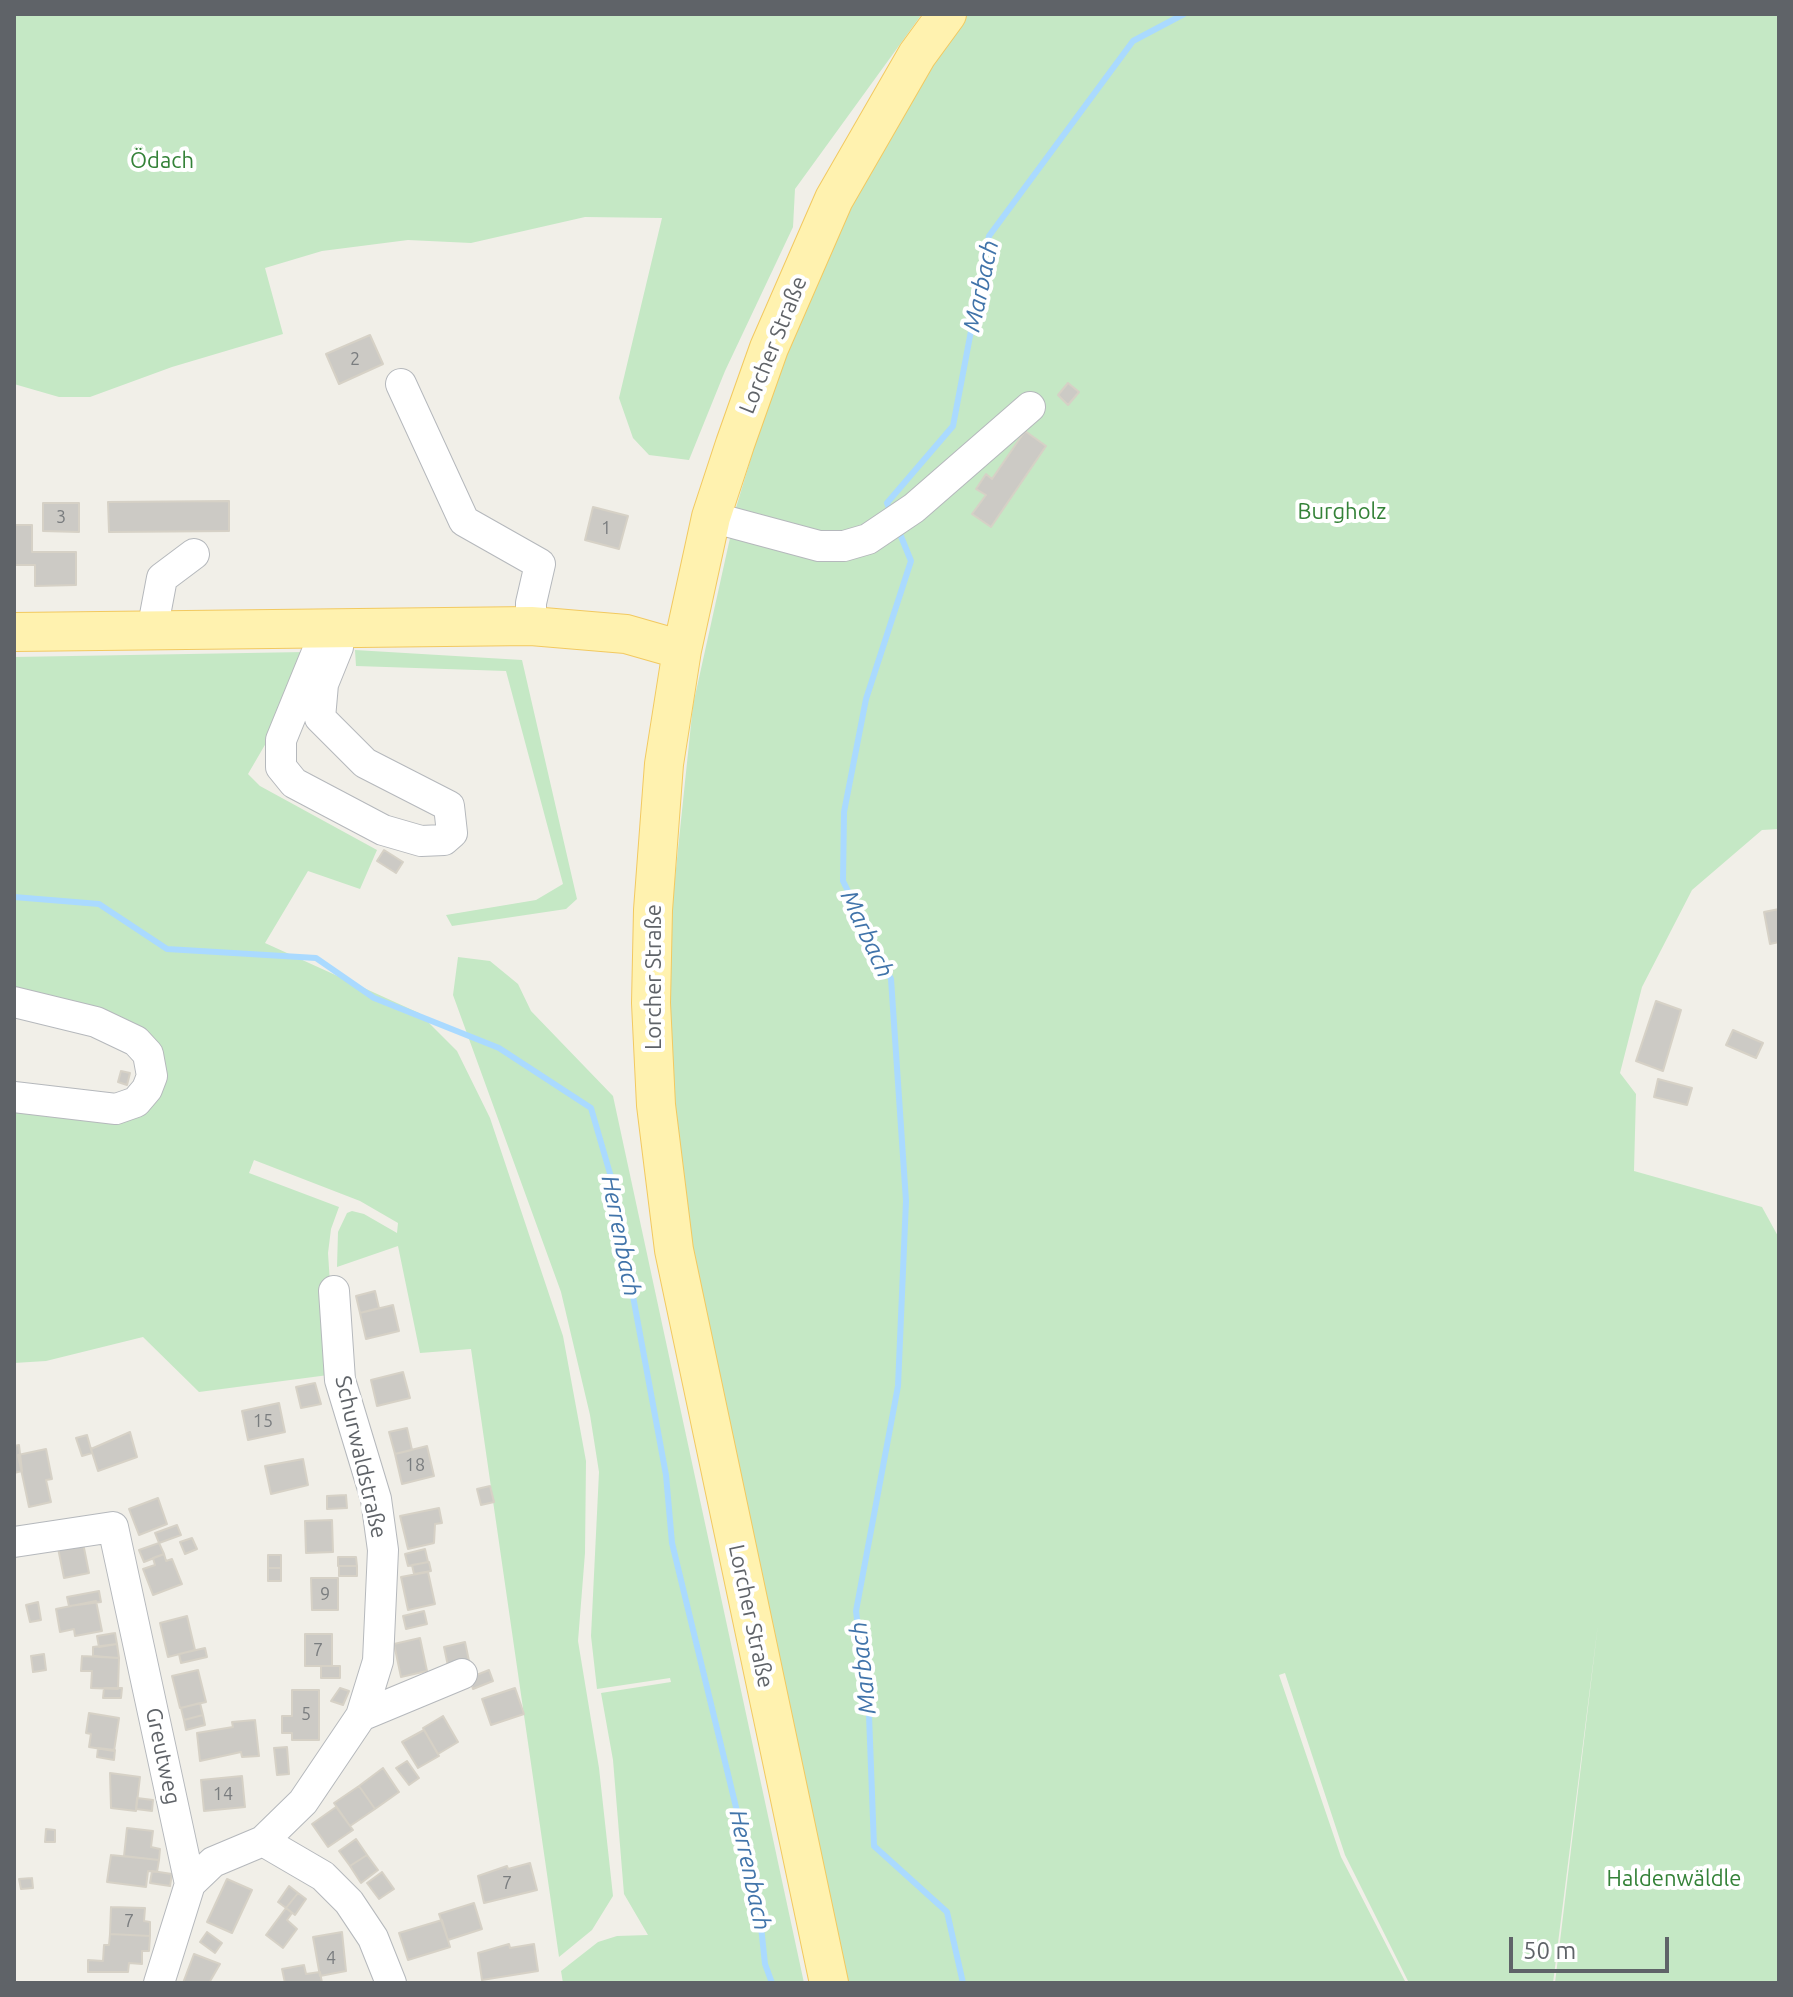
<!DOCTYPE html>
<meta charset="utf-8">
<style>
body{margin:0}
#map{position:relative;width:1793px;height:1997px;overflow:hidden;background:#f1efe8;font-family:Ubuntu,sans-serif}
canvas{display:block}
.frame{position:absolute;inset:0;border:16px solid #5f6368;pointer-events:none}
.scale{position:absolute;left:1509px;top:1937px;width:160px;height:36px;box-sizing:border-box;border:4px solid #5f6368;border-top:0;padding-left:10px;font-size:24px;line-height:28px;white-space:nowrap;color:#5f6368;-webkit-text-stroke:6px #fff;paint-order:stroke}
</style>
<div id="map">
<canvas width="1793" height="1997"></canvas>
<div class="frame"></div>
<div class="scale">50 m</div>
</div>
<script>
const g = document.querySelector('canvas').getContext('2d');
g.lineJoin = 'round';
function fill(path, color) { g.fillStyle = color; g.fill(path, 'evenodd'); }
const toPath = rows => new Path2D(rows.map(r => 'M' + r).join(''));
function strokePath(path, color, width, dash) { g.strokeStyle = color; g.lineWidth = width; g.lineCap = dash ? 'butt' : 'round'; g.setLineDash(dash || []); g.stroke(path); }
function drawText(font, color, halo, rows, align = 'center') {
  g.font = font + ' Ubuntu,sans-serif'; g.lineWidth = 8; g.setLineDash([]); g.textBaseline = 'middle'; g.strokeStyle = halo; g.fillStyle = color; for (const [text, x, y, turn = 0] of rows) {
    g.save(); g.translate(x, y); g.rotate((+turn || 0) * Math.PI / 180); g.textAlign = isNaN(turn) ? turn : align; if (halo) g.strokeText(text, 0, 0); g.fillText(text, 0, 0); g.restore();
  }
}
const green = toPath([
 [14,14,922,14,795,189,793,227,725,371,689,460,649,455,633,438,619,398,662,218,585,217,471,243,408,240,322,251,265,268,283,334,172,367,90,397,59,397,14,384],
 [965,14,1779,14,1779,829,1762,830,1692,890,1642,987,1620,1073,1636,1094,1634,1171,1762,1207,1779,1238,1779,1983,1555,1983,1598,1624,1553,1983,1409,1983,1345,1855,1285,1673,1279,1675,1341,1857,1406,1983,845,1983,685,1227,668,1016,672,907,693,705,730,538,740,533,846,540,735,511,778,368,821,256,879,148],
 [355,650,522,660,577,899,566,909,452,926,446,915,536,900,563,884,506,671,356,666],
 [305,652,294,695,248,774,260,786,377,850,360,889,308,871,265,943,419,1013,457,1051,490,1118,563,1336,586,1461,585,1553,578,1641,599,1768,613,1896,592,1930,559,1957,471,1349,420,1353,398,1246,337,1267,338,1232,347,1213,352,1211,364,1214,397,1233,398,1223,360,1201,254,1160,249,1173,339,1207,331,1229,328,1253,336,1374,199,1392,143,1337,46,1361,14,1363,14,1101,107,1114,157,1064,14,995,14,657],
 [458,957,490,961,518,984,531,1011,613,1096,804,1983,563,1983,561,1971,598,1942,617,1936,648,1935,624,1894,613,1760,601,1693,671,1682,670,1678,597,1689,591,1636,599,1472,590,1415,561,1292,453,995]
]);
const stream = toPath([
 [890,511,887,503,953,426,989,236,1133,41,1184,14],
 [898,529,911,561,866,699,844,812,843,881,891,979,906,1201,898,1386,856,1611,869,1715,874,1846,947,1912,963,1983],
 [14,897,99,904,167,949,316,958,374,998,499,1048,591,1108,611,1177,666,1475,672,1543,758,1898,765,1964,772,1983]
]);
const building = toPath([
 [370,335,383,364,339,384,326,354,370,335],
 [1068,383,1079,392,1068,405,1058,395,1068,383],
 [1025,431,1046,446,991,527,972,514,986,495,976,489,986,474,992,479,1025,431],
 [229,501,229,531,109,532,108,502,229,501],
 [43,503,79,503,79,532,43,531,43,503],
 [593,507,628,516,619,549,585,540,593,507],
 [14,525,32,525,32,552,76,552,76,585,35,586,35,565,14,565,14,525],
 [384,850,403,862,396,873,377,861,384,850],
 [1779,909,1779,942,1770,944,1764,912,1779,909],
 [1656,1001,1681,1010,1663,1071,1636,1061,1656,1001],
 [1733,1030,1763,1043,1756,1058,1726,1045,1733,1030],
 [121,1071,130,1073,127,1085,118,1082,121,1071],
 [1658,1079,1692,1088,1687,1105,1654,1097,1658,1079],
 [375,1291,379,1308,360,1313,356,1296,375,1291],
 [393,1305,399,1331,366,1339,360,1313,393,1305],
 [403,1372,410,1398,377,1406,371,1380,403,1372],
 [315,1383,321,1404,301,1408,296,1387,315,1383],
 [279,1403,285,1432,248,1440,242,1411,279,1403],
 [407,1428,412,1450,395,1454,389,1432,407,1428],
 [130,1432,137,1457,98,1471,91,1449,130,1432],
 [87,1435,92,1453,82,1456,76,1438,87,1435],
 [19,1445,22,1471,14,1473,14,1446,19,1445],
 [427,1446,434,1476,402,1484,395,1454,427,1446],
 [46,1449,52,1479,46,1480,51,1502,29,1507,18,1455,46,1449],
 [303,1459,308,1485,271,1494,265,1466,303,1459],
 [490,1486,494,1502,481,1505,477,1489,490,1486],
 [346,1495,347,1508,327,1509,327,1496,346,1495],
 [158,1498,167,1524,139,1535,129,1509,158,1498],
 [439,1508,442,1523,435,1524,434,1543,408,1549,400,1516,439,1508],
 [332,1520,333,1552,306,1553,305,1521,332,1520],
 [177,1525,181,1535,159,1543,155,1533,177,1525],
 [192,1538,197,1549,185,1554,180,1542,192,1538],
 [83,1543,89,1573,64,1578,58,1548,83,1543],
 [159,1543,164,1554,144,1562,139,1550,159,1543],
 [425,1549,428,1562,408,1566,405,1554,425,1549],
 [164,1554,166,1561,172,1559,182,1584,153,1595,143,1569,155,1565,153,1558,164,1554],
 [268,1555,281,1555,281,1568,268,1568,268,1555],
 [338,1557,356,1557,357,1566,338,1566,338,1557],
 [429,1562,431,1571,414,1574,412,1565,429,1562],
 [339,1566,357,1566,357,1576,339,1576,339,1566],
 [268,1568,281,1568,281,1581,268,1581,268,1568],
 [428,1572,435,1604,408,1610,401,1577,428,1572],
 [311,1578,338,1578,338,1610,312,1610,311,1578],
 [99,1591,101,1602,69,1606,67,1597,99,1591],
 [96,1601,102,1631,75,1636,74,1629,60,1632,56,1609,96,1601],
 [38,1602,41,1620,30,1622,26,1605,38,1602],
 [424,1611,427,1624,406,1629,403,1616,424,1611],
 [187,1616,195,1650,168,1657,160,1623,187,1616],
 [115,1633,117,1644,99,1647,97,1636,115,1633],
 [305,1634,332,1634,332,1666,305,1666,305,1634],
 [420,1638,427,1671,401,1677,394,1644,420,1638],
 [465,1642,469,1661,448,1666,444,1647,465,1642],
 [117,1644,119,1658,93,1656,93,1647,117,1644],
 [205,1648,207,1657,181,1663,179,1654,205,1648],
 [44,1654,46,1670,33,1672,31,1656,44,1654],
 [82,1656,119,1658,118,1689,91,1688,92,1671,81,1671,82,1656],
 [321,1666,340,1666,340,1678,321,1678,321,1666],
 [198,1670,206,1702,180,1708,172,1676,198,1670],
 [489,1670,493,1681,473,1689,469,1678,489,1670],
 [104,1688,122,1688,121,1698,103,1698,104,1688],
 [340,1688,349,1691,343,1705,331,1701,340,1688],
 [515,1688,524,1714,491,1725,482,1699,515,1688],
 [292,1690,319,1690,319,1740,292,1740,292,1733,282,1733,282,1716,292,1716,292,1690],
 [200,1703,203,1715,184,1720,181,1708,200,1703],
 [89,1713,119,1718,114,1751,89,1747,91,1734,86,1733,89,1713],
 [203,1715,205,1725,186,1730,184,1720,203,1715],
 [443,1716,458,1742,438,1754,423,1728,443,1716],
 [255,1720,259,1756,242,1757,241,1752,200,1761,197,1733,233,1727,232,1722,255,1720],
 [424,1730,439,1756,418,1768,402,1742,424,1730],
 [287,1747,289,1774,277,1775,274,1748,287,1747],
 [98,1748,115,1750,114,1760,97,1757,98,1748],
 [407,1761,419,1778,409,1785,396,1768,407,1761],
 [383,1768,399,1792,375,1809,359,1786,383,1768],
 [110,1773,140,1777,136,1811,111,1808,110,1773],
 [242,1776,245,1807,204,1811,201,1780,242,1776],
 [359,1786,375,1809,350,1826,334,1803,359,1786],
 [137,1798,153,1800,152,1811,136,1809,137,1798],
 [336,1807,353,1830,328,1847,312,1824,336,1807],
 [127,1828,153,1831,151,1847,160,1849,159,1860,124,1856,127,1828],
 [46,1829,55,1830,55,1842,45,1842,46,1829],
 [356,1839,367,1855,350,1866,339,1851,356,1839],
 [111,1855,159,1860,157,1872,148,1871,146,1887,107,1882,111,1855],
 [367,1855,378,1870,361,1883,350,1866,367,1855],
 [530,1863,537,1890,484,1903,478,1876,507,1866,508,1869,530,1863],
 [152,1871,172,1874,170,1886,150,1883,152,1871],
 [382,1872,394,1889,379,1899,367,1883,382,1872],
 [32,1878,33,1888,21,1889,19,1879,32,1878],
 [227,1879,252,1890,232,1933,207,1922,227,1879],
 [289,1886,298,1893,286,1908,278,1902,289,1886],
 [298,1893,306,1899,295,1915,286,1908,298,1893],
 [474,1903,482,1929,448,1940,439,1914,474,1903],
 [111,1907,145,1908,144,1921,150,1922,150,1936,110,1934,111,1907],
 [286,1908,292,1913,287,1920,297,1929,283,1948,266,1935,286,1908],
 [442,1920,450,1947,408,1960,399,1933,442,1920],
 [207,1932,222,1943,215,1953,200,1942,207,1932],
 [342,1932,346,1971,320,1976,313,1937,342,1932],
 [110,1934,150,1936,149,1951,142,1951,142,1964,129,1963,128,1972,88,1972,88,1960,103,1961,104,1945,109,1945,110,1934],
 [509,1944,510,1948,534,1944,538,1971,482,1980,478,1953,509,1944],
 [194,1954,220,1964,209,1983,183,1983,194,1954],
 [304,1965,306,1974,320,1972,322,1983,285,1983,282,1969,304,1965]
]);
const minor = toPath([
 [401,384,464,521,540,564,531,603,531,626],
 [711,517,819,546,844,546,868,539,914,508,1030,407],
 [321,629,319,647,281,740,281,767,294,783,383,830,421,841,444,840,452,833,449,806,365,763,320,718,323,684,338,647,340,629],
 [152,631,162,578,194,554],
 [14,1002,96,1022,136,1041,148,1054,152,1076,147,1089,136,1102,116,1109,14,1097],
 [14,1542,113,1527,190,1884,159,1983],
 [361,1716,462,1674],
 [263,1841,323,1876,349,1902,373,1938,391,1983],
 [190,1884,213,1862,263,1841,303,1802,361,1716,378,1661,383,1550,376,1499,340,1380,334,1291]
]);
const major = toPath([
 [14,632,531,626,626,634,682,650],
 [829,1983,674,1250,656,1105,651,1003,653,910,664,764,682,650,711,517,735,444,769,348,834,199,917,55,947,14]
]);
const numberNames = [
 ["2",355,359],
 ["3",61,517],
 ["1",606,528],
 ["15",263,1421],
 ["18",415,1465],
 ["9",325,1594],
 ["7",318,1650],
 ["5",306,1714],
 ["14",223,1794],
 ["7",507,1883],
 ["7",129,1921],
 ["4",331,1958]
];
const parkNames = [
 ["Ödach",162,161],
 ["Burgholz",1342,512],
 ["Haldenwäldle",1674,1879]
];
const streetNames = [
 ["Lorcher Straße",773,345,-68],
 ["Lorcher Straße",654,977,-90],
 ["Schurwaldstraße",361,1457,77],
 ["Lorcher Straße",751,1616,78],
 ["Greutweg",163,1756,78]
];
const waterNames = [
 ["Marbach",981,286,-78],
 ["Marbach",867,934,65],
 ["Herrenbach",621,1236,79],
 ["Marbach",863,1668,-96],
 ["Herrenbach",750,1870,78]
];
fill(green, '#c5e8c5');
strokePath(stream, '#aadaff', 6);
fill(building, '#cccac5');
strokePath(building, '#d6d1c6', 2);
strokePath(minor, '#b5b8bc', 32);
strokePath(major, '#f2c960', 40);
strokePath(minor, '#fff', 30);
strokePath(major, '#fff2af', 38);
drawText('18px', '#7a7d7f', null, numberNames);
drawText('22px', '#348238', '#fff', parkNames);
drawText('22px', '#5f6368', '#fff', streetNames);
drawText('italic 24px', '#4174aa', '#fff', waterNames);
</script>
